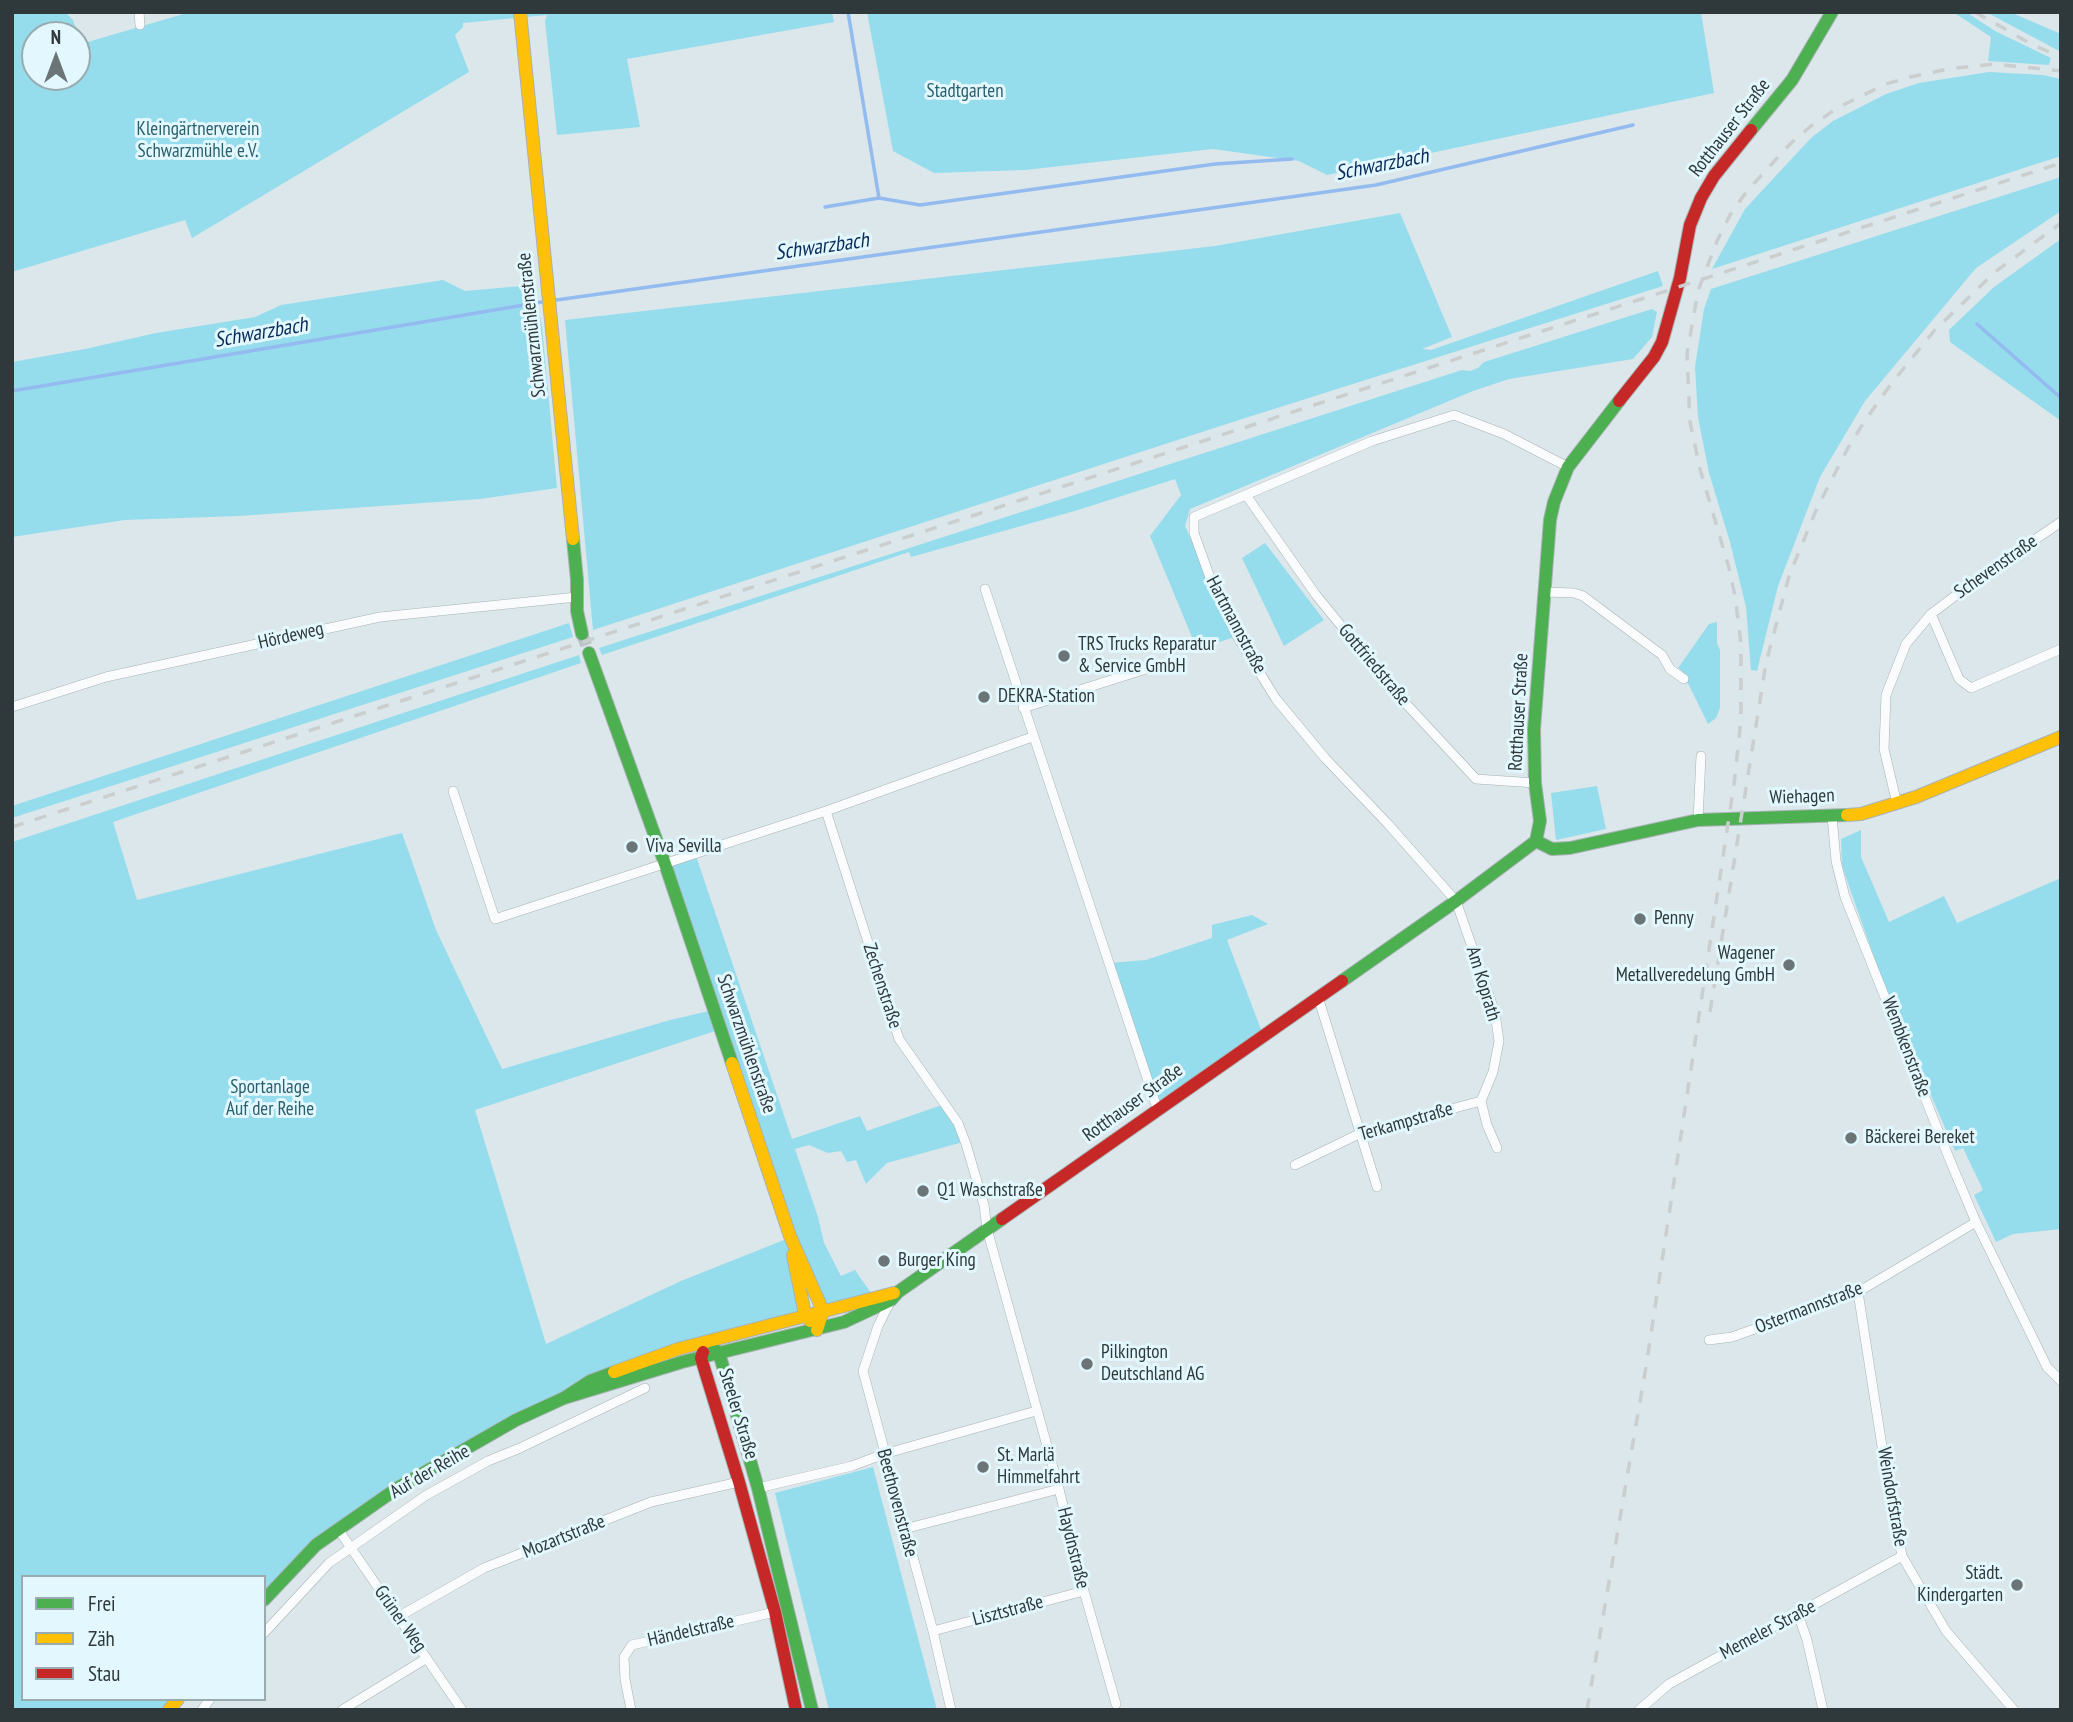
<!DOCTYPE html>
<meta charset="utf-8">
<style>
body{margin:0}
#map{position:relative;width:2073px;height:1722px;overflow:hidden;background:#dbe7ea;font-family:"PT Sans Narrow",sans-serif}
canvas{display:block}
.frame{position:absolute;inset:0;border:14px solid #2f383a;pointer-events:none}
.legend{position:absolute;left:21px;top:1575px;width:245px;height:126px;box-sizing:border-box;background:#e2f8fe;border:2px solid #9aabb0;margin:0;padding:9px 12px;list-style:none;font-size:21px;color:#2f383a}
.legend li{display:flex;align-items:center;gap:14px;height:35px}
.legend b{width:35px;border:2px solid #9aabb0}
.north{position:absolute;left:21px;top:21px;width:70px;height:70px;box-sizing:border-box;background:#e2f8fe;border:2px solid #9aabb0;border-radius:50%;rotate:0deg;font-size:19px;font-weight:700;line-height:28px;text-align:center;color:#2f383a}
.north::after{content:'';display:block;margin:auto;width:24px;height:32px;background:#6b7578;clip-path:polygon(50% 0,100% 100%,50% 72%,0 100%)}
</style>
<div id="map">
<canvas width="2073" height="1722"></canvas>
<div class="frame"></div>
<ul class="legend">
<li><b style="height:9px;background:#4caf50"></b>Frei</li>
<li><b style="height:9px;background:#ffc107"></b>Zäh</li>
<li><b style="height:9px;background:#c62828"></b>Stau</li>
</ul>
<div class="north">N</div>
</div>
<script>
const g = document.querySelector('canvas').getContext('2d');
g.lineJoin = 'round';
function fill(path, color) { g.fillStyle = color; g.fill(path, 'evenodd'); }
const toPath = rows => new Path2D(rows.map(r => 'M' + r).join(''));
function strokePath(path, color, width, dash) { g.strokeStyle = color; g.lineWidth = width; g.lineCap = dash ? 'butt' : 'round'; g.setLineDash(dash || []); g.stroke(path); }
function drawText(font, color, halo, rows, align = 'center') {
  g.font = font + ' "PT Sans Narrow",sans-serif'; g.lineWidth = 6; g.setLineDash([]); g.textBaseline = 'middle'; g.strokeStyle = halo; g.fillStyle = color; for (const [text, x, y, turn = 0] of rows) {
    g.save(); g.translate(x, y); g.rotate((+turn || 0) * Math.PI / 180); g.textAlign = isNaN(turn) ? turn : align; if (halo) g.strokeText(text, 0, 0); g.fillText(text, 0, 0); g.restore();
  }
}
const green = toPath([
 [12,12,65,12,73,20,81,44,190,12,832,12,834,22,627,59,640,127,557,135,545,21,547,15,463,23,463,27,455,35,469,72,192,238,185,220,12,272],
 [35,35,77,35,77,77,35,77],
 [867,12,1701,12,1714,93,1327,175,1299,161,1213,149,1025,170,934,173,893,151],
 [1953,12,1966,12,1995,31,2051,58,2049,65,1988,61,1991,37],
 [1986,12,2010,12,2061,34,2061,52],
 [1989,72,2043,75,2061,79,2061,156,1712,269,1745,209,1811,138,1833,121,1886,94,1919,83],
 [2061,177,2061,211,1976,268,1865,401,1820,477,1778,586,1757,671,1751,670,1746,607,1730,542,1709,473,1698,417,1695,367,1704,309,1711,289],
 [1400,213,1452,337,1422,349,1431,350,1658,271,1663,286,1239,420,593,630,565,320,1215,246],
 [2061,239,2061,421,1950,342,1949,330,1994,287],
 [443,280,465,291,533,285,542,326,557,488,480,499,239,516,125,520,12,537,12,362,85,349,156,333,255,317,281,305],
 [1652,309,1657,312,1652,337,1633,359,1509,379,1473,391,1190,509,1185,526,1235,637,1197,649,1150,536,1181,495,1175,479,1078,510,911,557,909,552,602,655,599,648,1462,370,1470,371,1478,368,1484,362],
 [1265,543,1324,620,1284,646,1242,558],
 [1717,622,1717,643,1720,650,1720,708,1716,718,1708,724,1682,671,1678,668,1709,624],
 [569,623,573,637,12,818,12,806],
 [579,655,581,663,113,822,137,900,402,833,436,930,502,1069,670,1020,709,1011,715,1031,475,1110,546,1344,681,1281,789,1238,804,1314,677,1348,396,1484,264,1596,264,1577,23,1577,23,1699,175,1699,166,1710,12,1710,12,842],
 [1597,786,1606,829,1556,840,1551,793],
 [1861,830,1861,857,1889,922,1944,896,1957,923,2061,878,2061,1229,2013,1234,1996,1242,1974,1195,1983,1190,1963,1148,1955,1151,1885,988,1851,892,1842,865,1841,839],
 [696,856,792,1139,860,1116,867,1131,942,1105,956,1124,963,1142,887,1163,866,1184,856,1160,847,1162,841,1151,828,1153,809,1145,795,1149,818,1217,824,1243,841,1276,855,1270,873,1296,824,1309,798,1247,668,866],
 [1252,915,1268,924,1227,940,1262,1032,1158,1104,1110,963,1146,960,1212,938,1212,925],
 [873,1467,937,1710,829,1710,775,1493]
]);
const stream = toPath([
 [848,12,879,198],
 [825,207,879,198,920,205,1215,164,1292,159],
 [1977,324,2061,398],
 [12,391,542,302,1376,185,1633,125]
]);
const secondaryTunnel = toPath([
 [582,634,589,653]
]);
const street = toPath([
 [139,12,140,25],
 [1246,495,1316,595,1396,693,1476,779,1535,783],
 [985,589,1157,1108],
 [1545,592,1574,593,1583,596,1662,655,1670,669,1684,679],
 [1931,614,1959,679,1971,688,2061,649],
 [12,707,106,677,380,617,577,597],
 [1023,708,1146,669],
 [453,791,495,919,826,811,1032,737],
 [1897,804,1884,749,1886,695,1906,644,1931,614,1987,572,2061,522],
 [826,811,899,1039,958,1123,966,1144,984,1205,987,1229,1059,1489,1084,1591,1116,1704],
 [1832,816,1836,861,1845,897,1949,1158,1976,1222,2047,1367,2061,1381],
 [1698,820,1701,756],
 [1318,997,1377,1187],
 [1497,1148,1487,1125,1481,1101,1493,1072,1499,1041,1495,1013,1456,901,1388,824,1325,758,1276,699,1237,636,1213,586,1194,533,1194,517,1372,441,1454,415,1504,434,1568,467],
 [1295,1165,1361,1133,1481,1101],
 [1858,1292,1886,1472,1902,1556,1946,1631,2014,1710],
 [891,1300,878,1326,863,1371,933,1631,951,1710],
 [1709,1340,1732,1337,1858,1292,1976,1222],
 [758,1488,852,1466,884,1454,1036,1411],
 [338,1529,462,1710],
 [904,1529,1059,1489],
 [1798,1614,1807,1640,1823,1710],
 [398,1617,484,1568,651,1502,739,1482],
 [933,1631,1084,1591],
 [264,1633,329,1563,425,1496,488,1461,520,1448,645,1388],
 [202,1710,210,1699],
 [342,1710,427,1658],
 [631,1710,625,1679,624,1657,632,1645,775,1612],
 [1639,1710,1669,1684,1902,1556]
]);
const fast = toPath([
 [1751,130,1792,80,1832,12],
 [573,539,577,580,577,611,582,634],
 [589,653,665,864,732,1063],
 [1536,841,1552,849,1570,848,1698,820,1847,815],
 [1342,981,1456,901,1536,841,1540,821,1535,783,1534,729,1550,520,1554,502,1568,467,1619,401],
 [714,1349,719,1353,758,1488,812,1710],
 [564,1398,682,1362,844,1322,891,1300,898,1292,1002,1219],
 [264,1600,316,1545,399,1487,516,1420,564,1398,590,1381,614,1372]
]);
const slow = toPath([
 [520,12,573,539],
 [1847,815,1861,814,1916,797,2061,737],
 [732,1063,790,1236,823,1311,817,1330],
 [793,1255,805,1314,810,1321],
 [614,1372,678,1349,894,1293],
 [169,1710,178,1699]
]);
const jam = toPath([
 [1619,401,1654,357,1662,342,1680,278,1690,225,1701,198,1714,176,1751,130],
 [1002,1219,1342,981],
 [703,1352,701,1358,739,1482,775,1612,796,1710]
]);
const rail = toPath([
 [1975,12,2033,45,2061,57],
 [12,827,2061,163],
 [1710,1012,1766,663,1789,576,1817,508,1848,448,1866,419,1891,384,1934,331,1995,272,2061,223],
 [1587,1710,1646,1367,1734,784,1741,720,1741,644,1735,596,1729,568,1700,469,1690,422,1687,354,1698,291,1717,241,1730,215,1747,191,1791,143,1811,126,1839,107,1886,84,1910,77,1948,69,1994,64,2061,71]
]);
const markers = [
 [1064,656,7,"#6b7578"],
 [984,697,7,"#6b7578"],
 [632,847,7,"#6b7578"],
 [1640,919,7,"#6b7578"],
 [1789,965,7,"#6b7578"],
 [1851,1138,7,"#6b7578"],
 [923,1191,7,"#6b7578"],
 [884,1261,7,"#6b7578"],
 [1087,1364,7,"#6b7578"],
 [983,1467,7,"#6b7578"],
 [2017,1585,7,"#6b7578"]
];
const parkNames = [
 ["Stadtgarten",965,92],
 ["Kleingärtnerverein",198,130],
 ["Schwarzmühle e.V.",198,152],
 ["Sportanlage",270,1088],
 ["Auf der Reihe",270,1110]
];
const streetNames = [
 ["Rotthauser Straße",1730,128,-52],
 ["Schwarzmühlenstraße",532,325,-96],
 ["Schevenstraße",1996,567,-35],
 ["Hartmannstraße",1236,625,62],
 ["Hördeweg",291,636,-13],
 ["Gottfriedstraße",1374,665,50],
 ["Rotthauser Straße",1519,712,-87],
 ["Wiehagen",1802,797,-2],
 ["Am Koprath",1483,984,73],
 ["Zechenstraße",882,986,72],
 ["Schwarzmühlenstraße",746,1044,71],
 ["Wembkenstraße",1906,1047,69],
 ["Rotthauser Straße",1133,1103,-36],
 ["Terkampstraße",1406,1122,-16],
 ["Ostermannstraße",1809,1308,-21],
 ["Steeler Straße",738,1414,73],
 ["Auf der Reihe",430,1472,-30],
 ["Weindorfstraße",1892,1497,80],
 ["Beethovenstraße",897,1503,75],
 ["Mozartstraße",564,1537,-22],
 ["Haydnstraße",1073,1548,76],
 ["Lisztstraße",1008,1611,-15],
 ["Grüner Weg",400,1619,55],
 ["Memeler Straße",1768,1630,-28],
 ["Händelstraße",691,1631,-13]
];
const poiNames = [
 ["TRS Trucks Reparatur",1078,645],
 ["& Service GmbH",1078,667],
 ["DEKRA-Station",998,697],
 ["Viva Sevilla",646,847],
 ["Penny",1654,919],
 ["Wagener",1775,954,"right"],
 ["Metallveredelung GmbH",1775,976,"right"],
 ["Bäckerei Bereket",1865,1138],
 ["Q1 Waschstraße",937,1191],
 ["Burger King",898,1261],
 ["Pilkington",1101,1353],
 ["Deutschland AG",1101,1375],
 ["St. Marlä",997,1456],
 ["Himmelfahrt",997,1478],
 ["Städt.",2003,1574,"right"],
 ["Kindergarten",2003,1596,"right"]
];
const waterNames = [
 ["Schwarzbach",1382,165,-11],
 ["Schwarzbach",822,247,-8],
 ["Schwarzbach",261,333,-10]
];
fill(green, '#95dded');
strokePath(stream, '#93bbf0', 3.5);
strokePath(secondaryTunnel, '#b9c4c7', 12, [12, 6]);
strokePath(street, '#a8b2b4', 10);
strokePath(fast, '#a8b2b4', 14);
strokePath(slow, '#a8b2b4', 14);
strokePath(jam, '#a8b2b4', 14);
strokePath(street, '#fafbfc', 9);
strokePath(fast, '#4caf50', 12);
strokePath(slow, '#ffc107', 12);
strokePath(jam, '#c62828', 12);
strokePath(rail, '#cacece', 3.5, [12, 12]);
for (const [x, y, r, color] of markers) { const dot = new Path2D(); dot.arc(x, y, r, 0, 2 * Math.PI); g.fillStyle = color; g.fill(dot); strokePath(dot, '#e2f8fe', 2.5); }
drawText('19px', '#2a606d', '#e2f8fe', parkNames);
drawText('19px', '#2f383a', '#e2f8fe', streetNames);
drawText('19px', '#2f383a', '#e2f8fe', poiNames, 'left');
drawText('italic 21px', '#092b59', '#e2f8fe', waterNames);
</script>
